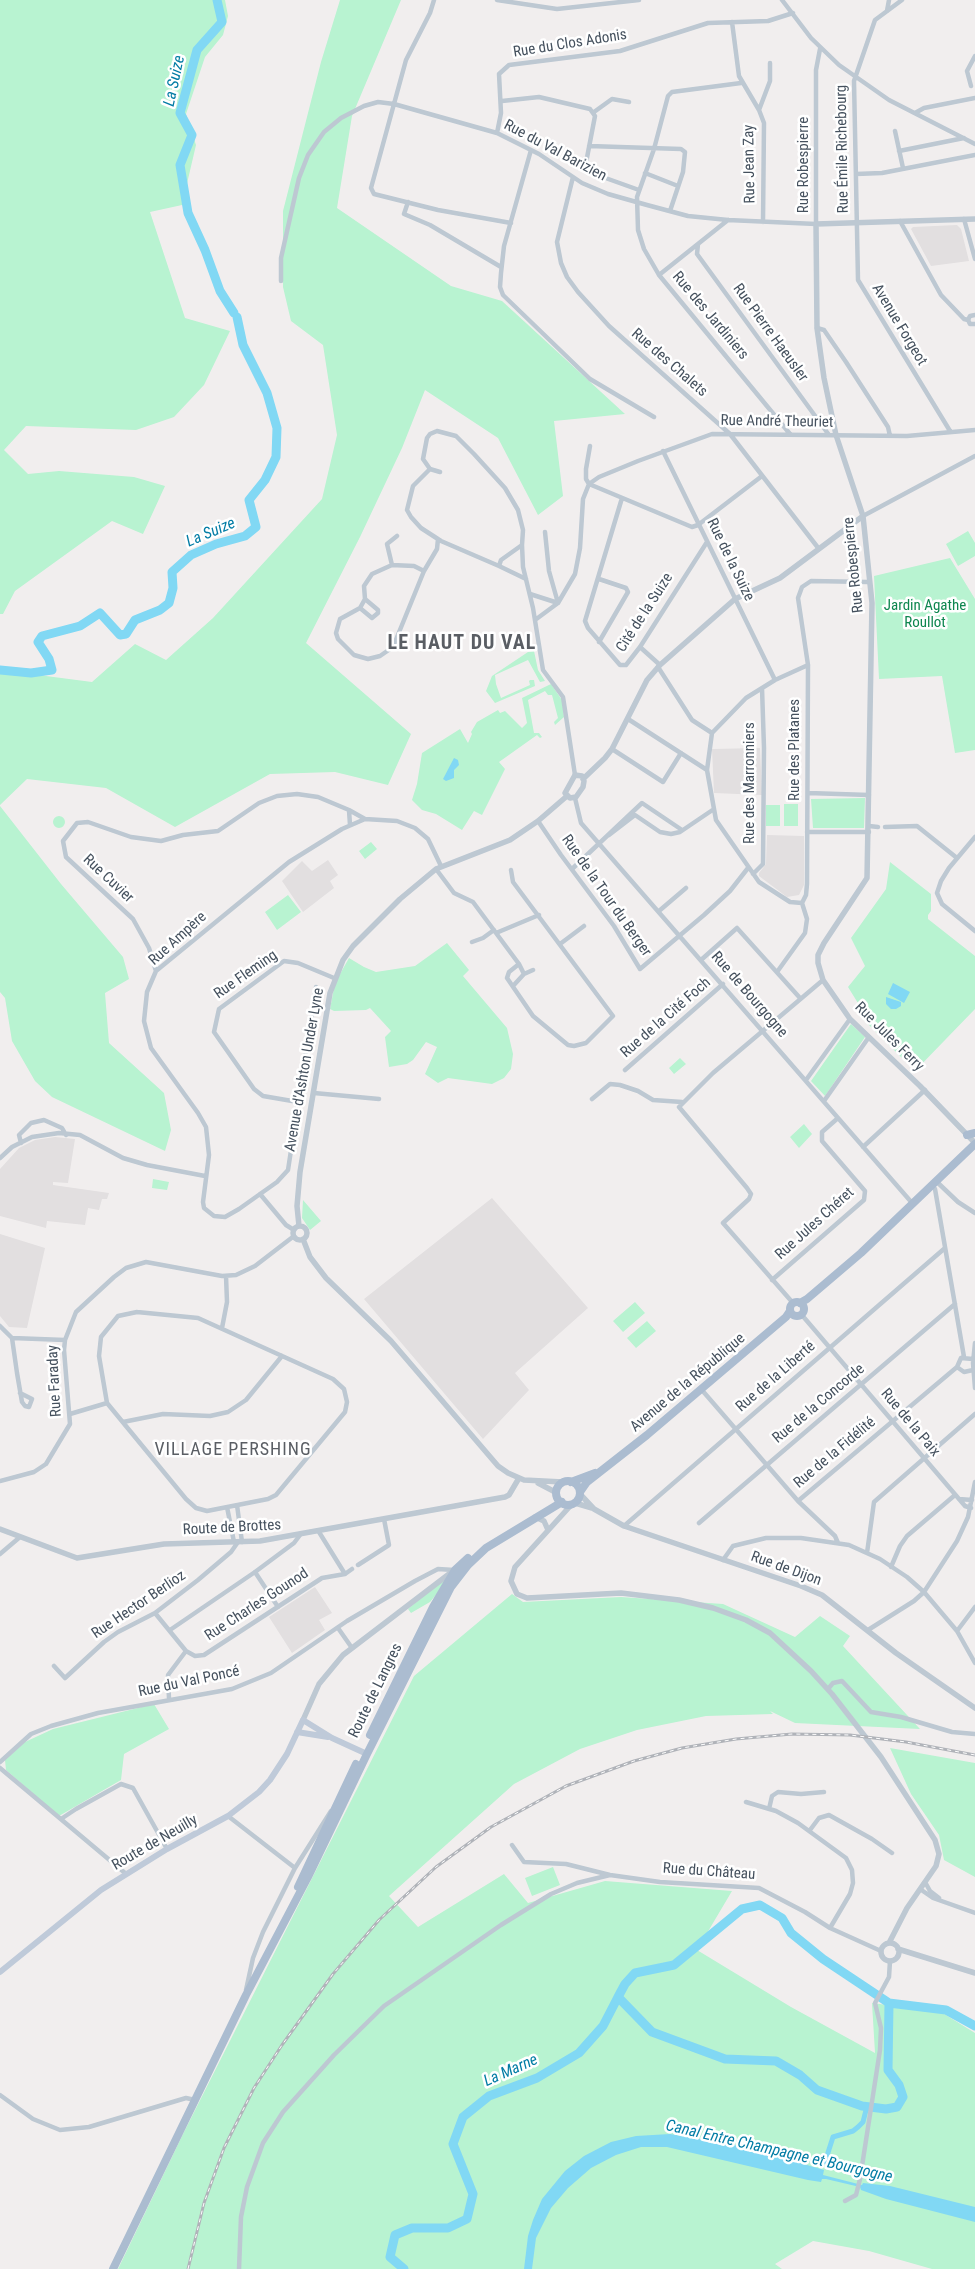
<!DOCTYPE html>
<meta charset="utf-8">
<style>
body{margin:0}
canvas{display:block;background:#f1eeee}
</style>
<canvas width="975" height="2269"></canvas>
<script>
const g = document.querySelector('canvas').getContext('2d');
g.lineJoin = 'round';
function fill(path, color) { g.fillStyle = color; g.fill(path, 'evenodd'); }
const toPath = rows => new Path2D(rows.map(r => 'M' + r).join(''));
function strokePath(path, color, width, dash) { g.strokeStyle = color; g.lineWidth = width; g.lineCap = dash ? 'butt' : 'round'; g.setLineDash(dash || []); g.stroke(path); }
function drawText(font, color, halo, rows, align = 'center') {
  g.font = font + ' "Roboto Condensed",sans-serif'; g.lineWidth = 5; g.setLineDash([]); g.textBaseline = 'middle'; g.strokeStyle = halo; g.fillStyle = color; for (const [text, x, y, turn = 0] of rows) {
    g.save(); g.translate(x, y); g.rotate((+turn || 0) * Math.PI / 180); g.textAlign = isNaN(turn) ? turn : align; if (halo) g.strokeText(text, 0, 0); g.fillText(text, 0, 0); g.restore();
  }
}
const education = toPath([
 [957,225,961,229,969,261,931,266,911,229,913,227],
 [760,748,762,795,714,793,712,749],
 [767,835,804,836,804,885,799,895,787,897,759,876,759,873,766,864],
 [328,860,338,875,330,881,334,888,303,912,282,881,302,861,312,871],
 [55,1137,75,1139,68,1183,53,1182,53,1185,109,1193,107,1199,102,1199,99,1210,88,1208,85,1225,47,1221,46,1228,0,1216,0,1169,19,1148,35,1140],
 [492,1198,588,1308,515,1373,529,1390,483,1439,364,1299],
 [0,1234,45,1248,27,1328,9,1327,0,1316],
 [315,1587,332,1613,319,1620,325,1630,292,1653,269,1617]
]);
const green = toPath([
 [0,0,225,0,228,16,223,35,205,57,186,114,196,145,182,205,150,212,185,318,230,331,204,385,174,417,136,430,26,426,4,450,28,474,59,471,134,477,165,486,143,534,112,521,15,591,3,614,0,614],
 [340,0,401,0,352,116,337,208,451,286,502,301,625,414,554,421,563,496,538,515,498,438,425,390,402,448,360,537,306,643,411,734,388,785,335,772,270,774,175,827,106,788,27,779,0,805,0,670,92,682,135,644,166,660,213,618,322,499,337,435,323,345,291,321,283,287,283,211,321,62],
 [968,531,975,543,975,556,958,566,946,544],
 [950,558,975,599,975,750,955,753,942,676,879,679,874,576],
 [534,651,538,670,545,681,540,682,528,660,495,675,496,684,501,698,530,685,529,681,530,680,534,680,535,686,495,703,486,691,492,676,528,652],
 [551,684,562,700,564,717,555,725,554,722,558,718,552,695,548,695,545,691,528,700,534,733,539,733,542,737,540,738,537,735,499,762,505,769,482,815,474,811,462,830,436,814,422,810,412,800,417,784,422,753,460,729,468,743,472,734,471,732,477,722,498,710,500,713,505,711,522,728,527,723,522,698],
 [865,798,864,828,813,828,811,799],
 [784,804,798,804,798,826,784,826],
 [766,805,780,805,780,826,766,826],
 [0,806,61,884,123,957,129,979,105,993,109,1043,164,1093,171,1130,165,1151,52,1097,35,1081,12,1041,5,998,0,992],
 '53 822a6 6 0 1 1 12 0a6 6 0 1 1-12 0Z',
 [371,842,377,849,365,859,359,851],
 [890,862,931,894,931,911,928,915,928,919,975,956,975,1009,915,1071,856,1012,861,1008,848,987,865,966,851,938,886,889],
 [288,895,301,912,277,930,265,912],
 [447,943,469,970,463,976,507,1028,513,1054,511,1069,504,1078,492,1084,448,1078,438,1083,425,1074,437,1047,426,1042,413,1060,407,1064,389,1067,385,1037,391,1031,370,1008,366,1010,334,1011,330,1009,335,983,349,958,364,967,376,972,415,966],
 [851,1024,865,1037,825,1096,811,1081],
 [680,1058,686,1064,674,1074,669,1068],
 [804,1124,812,1134,799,1148,790,1137],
 [153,1179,169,1182,167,1190,152,1188],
 [303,1200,321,1221,310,1230,302,1218],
 [635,1302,645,1313,623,1332,613,1321],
 [647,1321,656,1331,636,1348,627,1338],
 [446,1577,440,1590,430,1602,411,1613,408,1609],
 [512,1594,523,1602,621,1597,723,1604,795,1637,820,1616,850,1636,843,1646,920,1729,795,1723,770,1711,773,1714,706,1716,637,1730,580,1749,514,1784,389,1896,418,1927,504,1874,528,1903,605,1881,732,1891,697,1950,791,2007,875,2053,872,2003,941,2012,975,2033,975,2269,932,2269,869,2251,813,2241,775,2264,782,2269,118,2269,183,2134,414,1676],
 [154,1704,169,1729,124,1754,121,1780,59,1816,6,1770,5,1760,25,1742,53,1729],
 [890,1748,975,1763,975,1877,944,1860,939,1835,911,1794],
 [553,1867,560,1885,532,1896,525,1878]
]);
const water = toPath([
 [454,758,458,760,459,765,454,770,454,778,446,781,443,779],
 [893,983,910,992,904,1003,888,994],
 [886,997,901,1002,901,1006,896,1009,891,1009,886,1004],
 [670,2134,742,2146,824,2170,823,2175,862,2185,863,2183,890,2186,975,2207,975,2222,886,2199,861,2190,860,2187,826,2179,822,2179,821,2182,808,2180,667,2147,641,2147,616,2155,591,2168,568,2188,551,2208,536,2238,532,2269,524,2269,528,2236,533,2220,542,2199,565,2171,584,2156,611,2142,636,2136]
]);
const canal = toPath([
 [825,2162,833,2137,853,2131,858,2127,863,2122,867,2106]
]);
const river = toPath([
 [217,0,222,22,197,50,180,113,192,135,180,165,188,213,205,250,220,291,234,313],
 [0,670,31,673,52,670,49,659,38,642,42,636,80,626,100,613,120,635,126,634,135,620,160,610,169,603,173,588,172,572,191,555,216,544,245,536,256,527,249,500,265,480,276,457,277,428,267,393,243,345,237,317],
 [618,1997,625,1984,635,1973,674,1965,742,1909,760,1905,782,1918,791,1933,823,1959,889,2003],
 [404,2269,390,2257,395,2235,412,2228,448,2228,467,2219,473,2194,453,2144,463,2117,489,2096,537,2078,579,2053,603,2026,618,1997,652,2032,725,2059,776,2061,800,2075,817,2090,862,2106,886,2109,897,2107,903,2097,899,2085,888,2070,889,2003,946,2010,975,2026]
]);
const minor = toPath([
 [434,0,430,13,406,60,371,188,374,194,438,210,511,223],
 [497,0,557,9,639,0],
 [782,0,811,38,839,65,889,100,975,144],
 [902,0,875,20,854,81,858,280,950,431],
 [887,11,889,0],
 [732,22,739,76,759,110,764,123,763,222],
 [741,83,672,92,668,96,654,149,637,197,638,230,644,249,659,275,790,434],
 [971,86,967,71,975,56],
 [502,101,539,97,590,109,595,116,585,168,586,171,639,190],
 [759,110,770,81,770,63],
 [594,112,612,99,629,102],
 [915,113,924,108,975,98],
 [895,131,903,168],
 [497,133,501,113,499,74,509,65,620,51,708,23,768,21,793,13],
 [589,146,681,149,685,152,683,172,670,211],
 [531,150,504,246,501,273,500,287,503,295,590,379,654,417],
 [899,151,964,138],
 [645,173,678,186],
 [856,174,882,173,975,155],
 [573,177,557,242,561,263,567,277,578,292,609,326,730,434,819,549],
 [408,202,404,214,430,225,501,267],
 [964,219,975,259],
 [900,221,941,295,964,319,968,320],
 [698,244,697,254,829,435],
 [659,275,728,220],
 [281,281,281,258,299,178,308,155,324,132,341,118,364,106,378,102,394,104,497,133,539,154,582,183,608,194,647,205,688,216,728,220,816,224,816,70,820,49],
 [975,315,970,316,968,320,970,324,975,324],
 [817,328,824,330,846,362,888,427,890,436],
 [437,431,456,436,474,454,505,488,518,510,523,530,522,545,501,560,499,566,441,541,421,528,411,517,407,510,413,486,430,469,423,459,427,438,430,434,437,431],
 [663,451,775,680],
 [430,469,440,472],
 [762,476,698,525,692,527,589,484,599,477,638,461,712,434,907,436,975,430],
 [622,498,585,621,588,628,620,665,626,665,640,647,707,542],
 [863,516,975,456],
 [545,532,549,571,558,603],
 [522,545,523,567,533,608,543,670,563,697,575,775],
 [392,565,387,544,397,536],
 [499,566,526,579],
 [424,571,414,566,392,565,372,574,364,586,365,599,360,608,340,619,336,633,338,639,354,655,368,659,380,656,393,647,424,571,437,549,438,539],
 [599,579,626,588,628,592,599,642],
 [530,594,558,603],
 [360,608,372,618,378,613,378,610,365,599],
 [535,620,558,603,575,574,580,548,583,499,589,484,586,479,586,469,590,446],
 [640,647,660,665],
 [658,667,692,720,712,733],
 [628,719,707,770],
 [712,733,707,770,716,820,759,882,790,902,802,903],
 [712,733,746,698,775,680,808,665],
 [612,749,663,782,681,753],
 [808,793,869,795],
 [575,798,581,823,913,1204],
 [349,810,365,819],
 [538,821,561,855,614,926,640,969,704,915,730,891,748,868],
 [869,826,878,827],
 [885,827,917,826,957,858],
 [807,832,869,832],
 [609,835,635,815,660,832,671,834,680,832,714,809],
 [975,837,949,868,941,881,937,893,942,904,975,931],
 [436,869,454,893,473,902,519,964],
 [572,869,642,803,682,830],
 [511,870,513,882,613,1016,586,1043,574,1046,568,1045,533,1016,507,978,509,972,519,964,524,974,513,986],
 [753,874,763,864,764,748,762,688],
 [659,911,686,888],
 [496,933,539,915],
 [472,942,483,938,494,930],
 [560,944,584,926],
 [701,960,737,928,800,998],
 [156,971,149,948,133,919,66,857,63,841,77,823,88,822,131,837,161,841,183,835,218,831,259,803,277,796,297,794,318,797,349,810,350,825],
 [777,972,805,933,807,919,802,903,806,895,807,884,808,665,798,598,802,587,811,581,868,582],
 [524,974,533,970],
 [316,987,288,1170,277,1182,239,1209,225,1217,214,1216,204,1208,203,1202,209,1155,206,1127,198,1113,151,1048,144,1021,147,992,156,971,289,862,342,829,365,819,397,821,415,828,428,839,441,866],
 [625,1070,723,984],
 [806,1080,850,1019],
 [314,1093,379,1099],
 [592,1099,610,1084,620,1085,638,1091,653,1100,682,1102],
 [824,1101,869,1037],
 [298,1102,263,1096,254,1089,214,1032,219,1009,284,961,298,963,334,978],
 [21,1143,19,1135,31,1123,44,1120,62,1128,66,1135],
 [863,1147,925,1090],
 [0,1158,12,1147,32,1137,59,1133,80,1135,123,1158,147,1165,205,1176],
 [937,1182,958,1202,975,1213],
 [933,1186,935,1189,964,1357],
 [260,1194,286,1225,294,1230],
 [772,1280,864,1200,865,1191,822,1141,822,1132,838,1118],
 [793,1303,723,1223,749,1199,751,1194,747,1188,679,1107,713,1073,823,980],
 [137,1312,198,1318,333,1379,344,1389,347,1402,345,1412,276,1495,268,1499,207,1511,196,1508,186,1499,107,1403,99,1356,101,1337,118,1316,137,1312],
 [801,1314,965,1506,971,1508],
 [0,1326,12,1338,65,1340],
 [222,1328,227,1302,226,1276],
 [12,1338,17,1373,22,1402,25,1406,29,1407,32,1399,20,1393],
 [975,1343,973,1363,975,1388],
 [973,1370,964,1372,957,1367,961,1358,973,1359],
 [701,1389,798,1501,835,1536,838,1543],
 [70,1414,107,1403],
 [123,1422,163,1414,210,1416,228,1412,246,1400,282,1356],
 [0,1481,34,1472,46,1464,70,1424,64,1350,65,1340,76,1312,114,1277,126,1268,146,1262,222,1276,236,1275,255,1266,294,1236],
 [959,1499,972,1500],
 [798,1501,957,1367],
 [237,1505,242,1542],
 [227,1507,234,1542],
 [699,1523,955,1304],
 [624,1526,945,1248],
 [319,1532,345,1574],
 [867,1553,874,1502,975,1414],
 [0,1554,20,1537],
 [723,1560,733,1546,766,1538,801,1538,849,1545,880,1559,907,1577,924,1592,957,1631,975,1663],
 [358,1565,389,1545,384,1519],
 [891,1567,900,1546,907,1536,955,1495],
 [255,1572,278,1607],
 [155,1613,186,1651,195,1656,204,1655,322,1578,345,1574,352,1569],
 [338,1628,352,1648],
 [170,1630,255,1572,294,1543,300,1535],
 [868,1630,914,1601,924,1592,957,1541,968,1517,975,1482],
 [957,1631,975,1607],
 [54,1666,65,1678,104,1642,118,1632,155,1613,198,1580,231,1552,238,1542],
 [828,1689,833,1683,842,1681,871,1712,901,1717,952,1732,975,1734],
 [169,1699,168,1675,186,1651],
 [0,1762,31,1734,51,1726,98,1713,232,1689,271,1673,347,1621,415,1581,438,1569,454,1570],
 [0,1768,125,1873],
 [746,1802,776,1811,798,1823,846,1858,852,1870,853,1883,850,1894,830,1928],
 [769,1809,772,1796,778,1792,801,1794,824,1792],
 [228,1816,295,1868],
 [61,1819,76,1809,121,1784,133,1788,167,1849],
 [810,1830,819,1818,829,1815,872,1839,892,1853],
 [512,1845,524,1862,566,1864,610,1875,660,1882,759,1888,805,1912,830,1928,881,1951],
 [925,1882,930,1891,939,1898],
 [920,1889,933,1898,975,1913],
 [246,1990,253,1958,263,1932,295,1868,331,1811],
 [0,2095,33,2119,60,2130,89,2127,186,2098,195,2100],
 [845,2201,856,2195,860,2179,880,2050,881,2028,875,2003,889,1977,890,1961],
 [239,2269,241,2217,247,2187,263,2143,283,2112,334,2055,384,2006,501,1925,551,1894,577,1883,610,1875]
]);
const tertiary = toPath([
 [975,219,816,224,817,328,824,378,836,435,863,516,872,603,867,878,824,943,818,955,818,963,823,980,850,1019,920,1086,975,1143],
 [575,775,582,776,584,781,583,787,576,797,570,798,565,793,575,775],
 [583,779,605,758,612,749,647,680,660,665,735,599,780,578,863,516],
 [299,1226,297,1206,300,1172,330,993,343,960,353,946,400,899,436,869,510,840,538,821,567,796],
 '293 1233a7 7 0 1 1 14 0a7 7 0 1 1-14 0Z',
 [303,1239,310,1257,326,1278,391,1341,498,1466,508,1473,524,1480,563,1482],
 [538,1483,557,1493],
 [580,1494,594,1509,624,1526,801,1586,822,1595,896,1653,975,1708],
 [575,1503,592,1508],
 [572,1504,515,1567,511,1581,517,1594,527,1598,621,1593,679,1600,713,1608,746,1620,770,1633,811,1671,832,1694,881,1757,935,1840,939,1854,936,1866,907,1908,889,1943],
 [535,1517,544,1521,548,1530],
 [0,1529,77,1558,164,1544,260,1541,505,1497,509,1495,519,1478],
 [303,1720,319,1684,343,1655,453,1571],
 '881 1952a9 9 0 1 1 18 0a9 9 0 1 1-18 0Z',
 [898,1949,975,1973]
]);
const secondary = toPath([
 [297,1732,328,1737],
 [0,1972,101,1890,167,1849,228,1816,259,1792,270,1780,287,1754,303,1720,332,1738,367,1754]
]);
const primary = toPath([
 [967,1135,975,1133],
 '790 1309a7 7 0 1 1 14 0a7 7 0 1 1-14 0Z',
 [800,1303,807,1299,861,1253,975,1144],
 '556 1493a12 12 0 1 1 24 0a12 12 0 1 1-24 0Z',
 [571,1482,595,1473],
 [580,1492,587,1482,647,1435,786,1317,790,1311],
 [370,1735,433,1607,455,1570,468,1558],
 [298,1887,356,1764],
 [113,2269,246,1995,308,1877,367,1754,451,1587,468,1565,486,1548,562,1502]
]);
const rail = toPath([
 [188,2269,204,2203,224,2148,254,2088,282,2045,333,1974,379,1920,436,1867,491,1827,566,1786,634,1761,682,1748,736,1739,792,1734,850,1735,906,1742,975,1755]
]);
const streetNames = [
 ["Rue du Clos Adonis",570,44,-9],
 ["Rue Émile Richebourg",843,149,-91],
 ["Rue du Val Barizien",555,151,28],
 ["Rue Jean Zay",750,164,-91],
 ["Rue Robespierre",804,165,-90],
 ["Rue des Jardiniers",710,316,50],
 ["Avenue Forgeot",899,325,59],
 ["Rue Pierre Haeusler",770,333,54],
 ["Rue des Chalets",669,363,41],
 ["Rue André Theuriet",777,422,1],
 ["Rue de la Suize",730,560,64],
 ["Rue Robespierre",854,565,-96],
 ["Cité de la Suize",645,613,-57],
 ["Rue des Platanes",795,750,-90],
 ["Rue des Marronniers",750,783,-90],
 ["Rue Cuvier",108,879,43],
 ["Rue de la Tour du Berger",606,896,55],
 ["Rue Ampère",178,939,-42],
 ["Rue Fleming",246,975,-35],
 ["Rue de Bourgogne",749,995,49],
 ["Rue de la Cité Foch",666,1018,-41],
 ["Rue Jules Ferry",889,1037,45],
 ["Avenue d'Ashton Under Lyne",305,1070,-80],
 ["Rue Jules Chéret",815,1224,-42],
 ["Rue de la Liberté",776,1377,-41],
 ["Rue Faraday",55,1381,-93],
 ["Avenue de la République",688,1383,-40],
 ["Rue de la Concorde",819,1404,-40],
 ["Rue de la Paix",910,1423,50],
 ["Rue de la Fidélité",835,1453,-40],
 ["Route de Brottes",232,1528,-3],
 ["Rue de Dijon",786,1569,20],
 ["Rue Hector Berlioz",139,1605,-34],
 ["Rue Charles Gounod",257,1605,-33],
 ["Rue du Val Poncé",189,1682,-12],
 ["Route de Langres",376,1691,-64],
 ["Route de Neuilly",155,1843,-30],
 ["Rue du Château",709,1872,4]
];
const parkNames = [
 ["Jardin Agathe",925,606],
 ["Roullot",925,623]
];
const waterNames = [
 ["La Suize",175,81,-78],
 ["La Suize",211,533,-23],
 ["La Marne",511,2071,-24],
 ["Canal Entre Champagne et Bourgogne",779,2152,13]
];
const quarterNames = [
 ["VILLAGE PERSHING",233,1450]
];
const districtNames = [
 ["LE HAUT DU VAL",462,644]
];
fill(education, '#e2dfe0');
fill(green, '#b8f3d1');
fill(water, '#81d8f4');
strokePath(canal, '#81d8f4', 5);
strokePath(river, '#81d8f4', 9);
strokePath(minor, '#bdc8d2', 4.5);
strokePath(tertiary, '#bdc8d2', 5.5);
strokePath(secondary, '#bfcad9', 6);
strokePath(primary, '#abbcd0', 8);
strokePath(rail, '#b0b3b9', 3);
strokePath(rail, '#fff', 1, [4]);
drawText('15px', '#45515e', '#fff', streetNames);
drawText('15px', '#0e864f', '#fff', parkNames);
drawText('italic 16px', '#027ca5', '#fff', waterNames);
g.letterSpacing = '1px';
drawText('18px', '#5a5e64', '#fff', quarterNames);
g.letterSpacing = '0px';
g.letterSpacing = '1px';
drawText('bold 20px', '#5a5e64', '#fff', districtNames);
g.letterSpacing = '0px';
</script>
